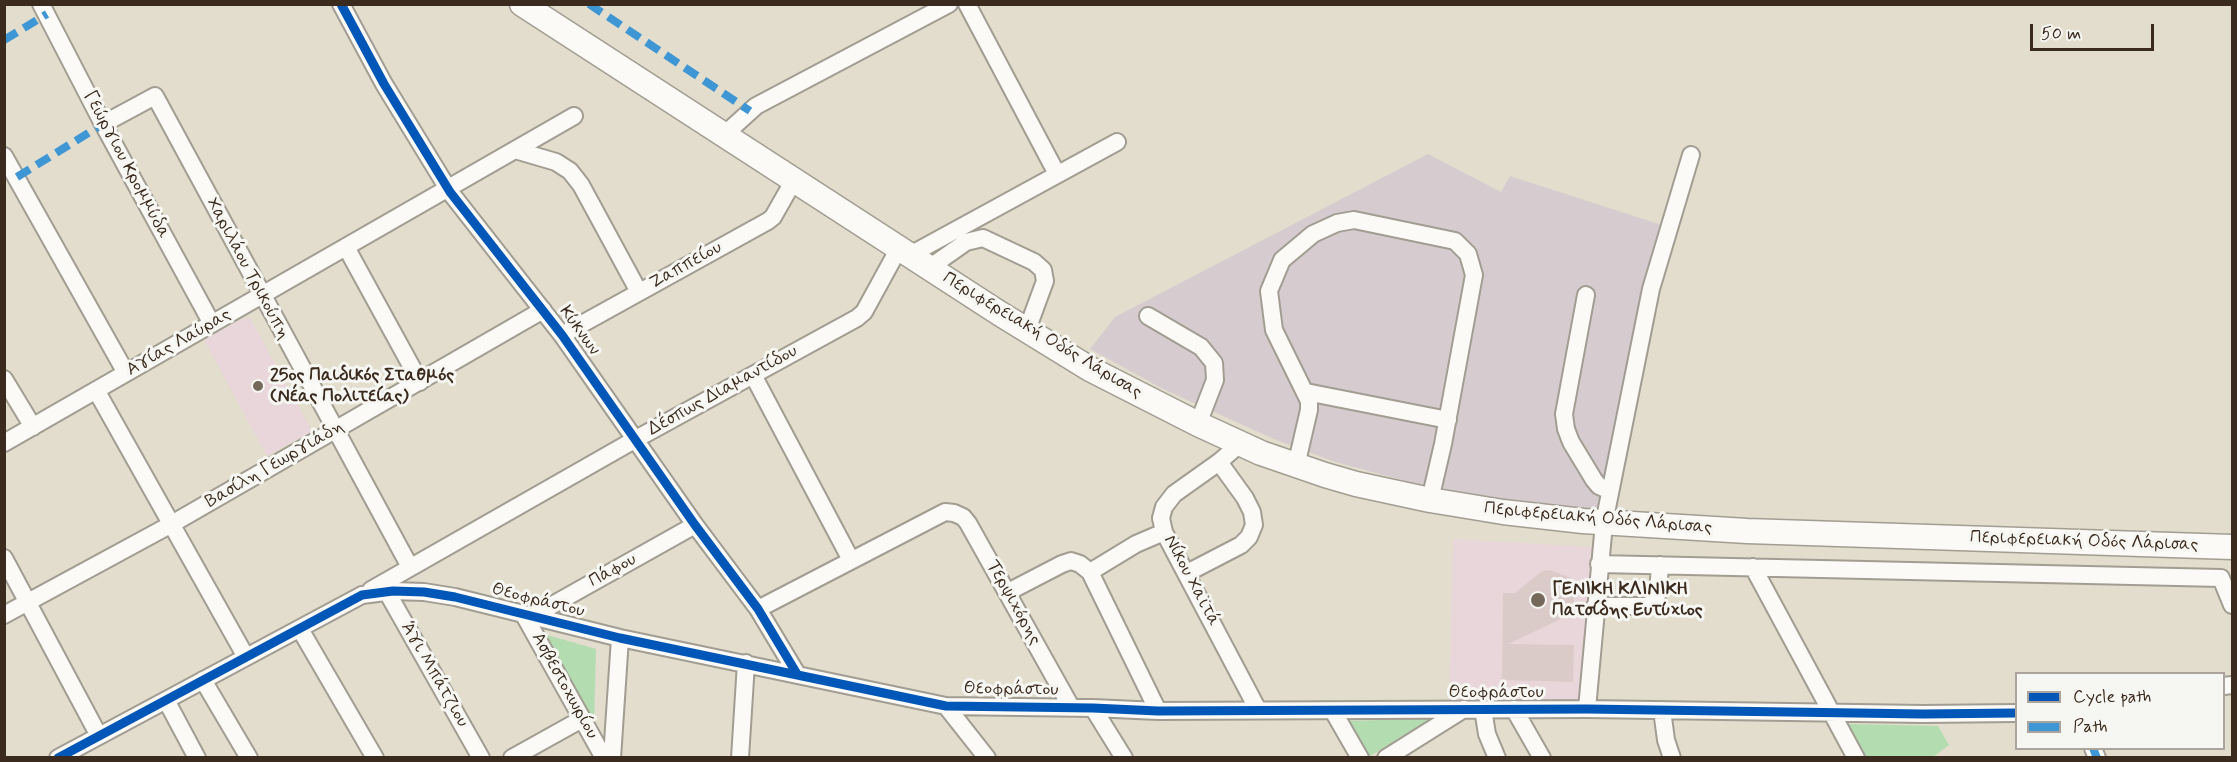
<!DOCTYPE html>
<meta charset="utf-8">
<style>
body{margin:0}
#map{position:relative;width:2237px;height:762px;overflow:hidden;background:#e2ddcc;font-family:Mynerve,sans-serif}
canvas{display:block}
.frame{position:absolute;inset:0;border:6px solid #3b2a1e;pointer-events:none}
.legend{position:absolute;left:2015px;top:672px;width:210px;height:78px;box-sizing:border-box;background:#f6f6f2;border:2px solid #aba49d;margin:0;padding:8px 10px;list-style:none;font-size:18px;color:#3b2a1e}
.legend li{display:flex;align-items:center;gap:12px;height:30px}
.legend b{width:30px;border:2px solid #aba49d}
.scale{position:absolute;left:2030px;top:24px;width:124px;height:27px;box-sizing:border-box;border:3px solid #3b2a1e;border-top:0;padding-left:8px;font-size:18px;line-height:21px;white-space:nowrap;color:#3b2a1e;-webkit-text-stroke:4px #f6f6f2;paint-order:stroke}
</style>
<div id="map">
<canvas width="2237" height="762"></canvas>
<div class="frame"></div>
<ul class="legend">
<li><b style="height:8px;background:#0057b8"></b>Cycle path</li>
<li><b style="height:8px;background:#3e96d5"></b>Path</li>
</ul>
<div class="scale">50 m</div>
</div>
<script>
const g = document.querySelector('canvas').getContext('2d');
g.lineJoin = 'round';
function fill(path, color) { g.fillStyle = color; g.fill(path, 'evenodd'); }
const toPath = rows => new Path2D(rows.map(r => 'M' + r).join(''));
function strokePath(path, color, width, dash) { g.strokeStyle = color; g.lineWidth = width; g.lineCap = dash ? 'butt' : 'round'; g.setLineDash(dash || []); g.stroke(path); }
function drawText(font, color, halo, rows, align = 'center') {
  g.font = font + ' Mynerve,sans-serif'; g.lineWidth = 6; g.setLineDash([]); g.textBaseline = 'middle'; g.strokeStyle = halo; g.fillStyle = color; for (const [text, x, y, turn = 0] of rows) {
    g.save(); g.translate(x, y); g.rotate((+turn || 0) * Math.PI / 180); g.textAlign = isNaN(turn) ? turn : align; if (halo) g.strokeText(text, 0, 0); g.fillText(text, 0, 0); g.restore();
  }
}
const built = toPath([
 [244,318,250,318,312,431,267,456,204,340],
 [1453,539,1593,547,1583,702,1449,700]
]);
const industrial = toPath([
 [1428,154,1501,192,1510,176,1665,226,1599,511,1522,503,1413,483,1335,462,1274,439,1163,389,1090,349,1115,317]
]);
const green = toPath([
 [537,632,596,649,594,722,592,725],
 [1426,719,1427,721,1367,758,1343,721],
 [1847,724,1938,726,1949,745,1933,757,1866,757]
]);
const building = toPath([
 [1550,570,1571,578,1575,596,1573,604,1561,619,1508,644,1574,645,1573,682,1502,680,1503,593,1515,593,1542,571]
]);
const minor = toPath([
 [41,4,103,124,212,324],
 [341,4,384,84,450,192,562,335,695,525,758,609,797,674],
 [967,4,1057,174],
 [103,124,155,96,410,567],
 [724,135,756,106,949,4],
 [515,150,556,162,570,171,581,185,639,292],
 [4,156,126,373],
 [346,247,420,382],
 [910,255,1117,142],
 [929,268,966,242,983,238,1034,262,1043,270,1045,281,1027,330],
 [1586,295,1564,414,1566,429,1571,442,1594,480,1599,486,1610,491],
 [1148,316,1201,347,1214,363,1215,380,1198,424],
 [562,335,768,221,773,217,794,180],
 [753,375,851,560],
 [4,379,33,427],
 [96,390,246,657],
 [1306,392,1448,420],
 [4,443,574,116],
 [1241,443,1219,462,1174,494,1164,507,1161,518,1164,532,1258,710],
 [1296,466,1309,410,1309,401,1274,330,1269,291,1282,260,1313,234,1337,223,1354,220,1455,241,1468,254,1474,275,1443,444,1430,500],
 [4,558,99,736],
 [1599,564,2221,578,2232,605],
 [1753,567,1856,758],
 [1090,572,1136,544,1164,532],
 [1187,573,1241,545,1249,537,1254,525,1252,512,1245,498,1219,462],
 [371,590,636,439,857,318,864,312,899,248],
 [387,592,481,758],
 [1008,592,1062,564,1071,561,1080,564,1090,572,1158,711],
 [1595,606,1647,606,1655,601,1658,593,1660,565],
 [758,609,945,512,954,513,963,517,968,523,1071,707],
 [4,615,170,525,543,310],
 [524,615,604,758],
 [531,617,695,525],
 [300,629,375,758],
 [203,680,249,758],
 [2224,686,2232,685],
 [166,700,197,758],
 [946,706,987,758],
 [1093,708,1124,758],
 [1483,709,1487,734,1497,758],
 [1514,709,1542,758],
 [1587,709,1604,523,1651,289,1691,155],
 [1662,710,1666,740,1672,758],
 [1333,711,1360,758],
 [2093,748,2097,758],
 [58,758,362,595,393,591,424,592,455,597,620,638,946,706,1093,708,1158,711,1587,709,1923,714,2016,713],
 [512,758,582,719],
 [612,758,620,638],
 [740,758,746,663],
 [1386,758,1464,709]
]);
const highway = toPath([
 [522,4,999,313,1090,369,1198,424,1261,453,1325,475,1356,484,1430,500,1503,512,1583,521,1747,531,2232,547]
]);
const quiet = toPath([
 [589,4,750,111],
 [4,40,47,14],
 [17,177,103,124],
 [2093,748,2097,758]
]);
const cycleway = toPath([
 [341,4,384,84,450,192,562,335,695,525,758,609,797,674],
 [58,758,362,595,393,591,424,592,455,597,620,638,946,706,1093,708,1158,711,1587,709,1923,714,2016,713]
]);
const markers = [
 [258,386,6,"#75695b"],
 [1538,600,8,"#75695b"]
];
const streetNames = [
 ["Γεώργιου Κρομμύδα",126,165,62],
 ["Ζαππείου",686,266,-29],
 ["Χαριλάου Τρικούπη",247,269,62],
 ["Κύκνων",579,331,54],
 ["Περιφερειακή Οδός Λάρισας",1042,336,31],
 ["Αγίας Λαύρας",179,343,-30],
 ["Δέσπως Διαμαντίδου",723,391,-29],
 ["Βασίλη Γεωργιάδη",275,465,-30],
 ["Περιφερειακή Οδός Λάρισας",1598,519,5],
 ["Περιφερειακή Οδός Λάρισας",2084,542,2],
 ["Πάφου",613,571,-29],
 ["Νίκου Χαϊτά",1191,581,62],
 ["Θεοφράστου",538,601,14],
 ["Τερψιχόρης",1013,603,61],
 ["Άγι Μπάτζιου",434,675,60],
 ["Ασβεστοχωρίου",564,686,61],
 ["Θεοφράστου",1011,690,1],
 ["Θεοφράστου",1496,693]
];
const poiNames = [
 ["25ος Παιδικός Σταθμός",270,376],
 ["(Νέας Πολιτείας)",270,397],
 ["ΓΕΝΙΚΗ ΚΛΙΝΙΚΗ",1552,590],
 ["Πατσίδης Ευτύχιος",1552,611]
];
fill(built, '#e8d6db');
fill(industrial, '#d6ccd0');
fill(green, '#b3dcb1');
fill(building, '#dbcbc8');
strokePath(minor, '#a29d92', 20);
strokePath(highway, '#a29d92', 27);
strokePath(minor, '#fbfaf7', 16);
strokePath(highway, '#fbfaf7', 24);
strokePath(quiet, '#3e96d5', 8, [15, 8]);
strokePath(cycleway, '#0057b8', 9);
for (const [x, y, r, color] of markers) { const dot = new Path2D(); dot.arc(x, y, r, 0, 2 * Math.PI); g.fillStyle = color; g.fill(dot); strokePath(dot, '#f6f6f2', 2); }
drawText('18px', '#3b2a1e', '#f6f6f2', streetNames);
drawText('bold 18px', '#3b2a1e', '#f6f6f2', poiNames, 'left');
</script>
